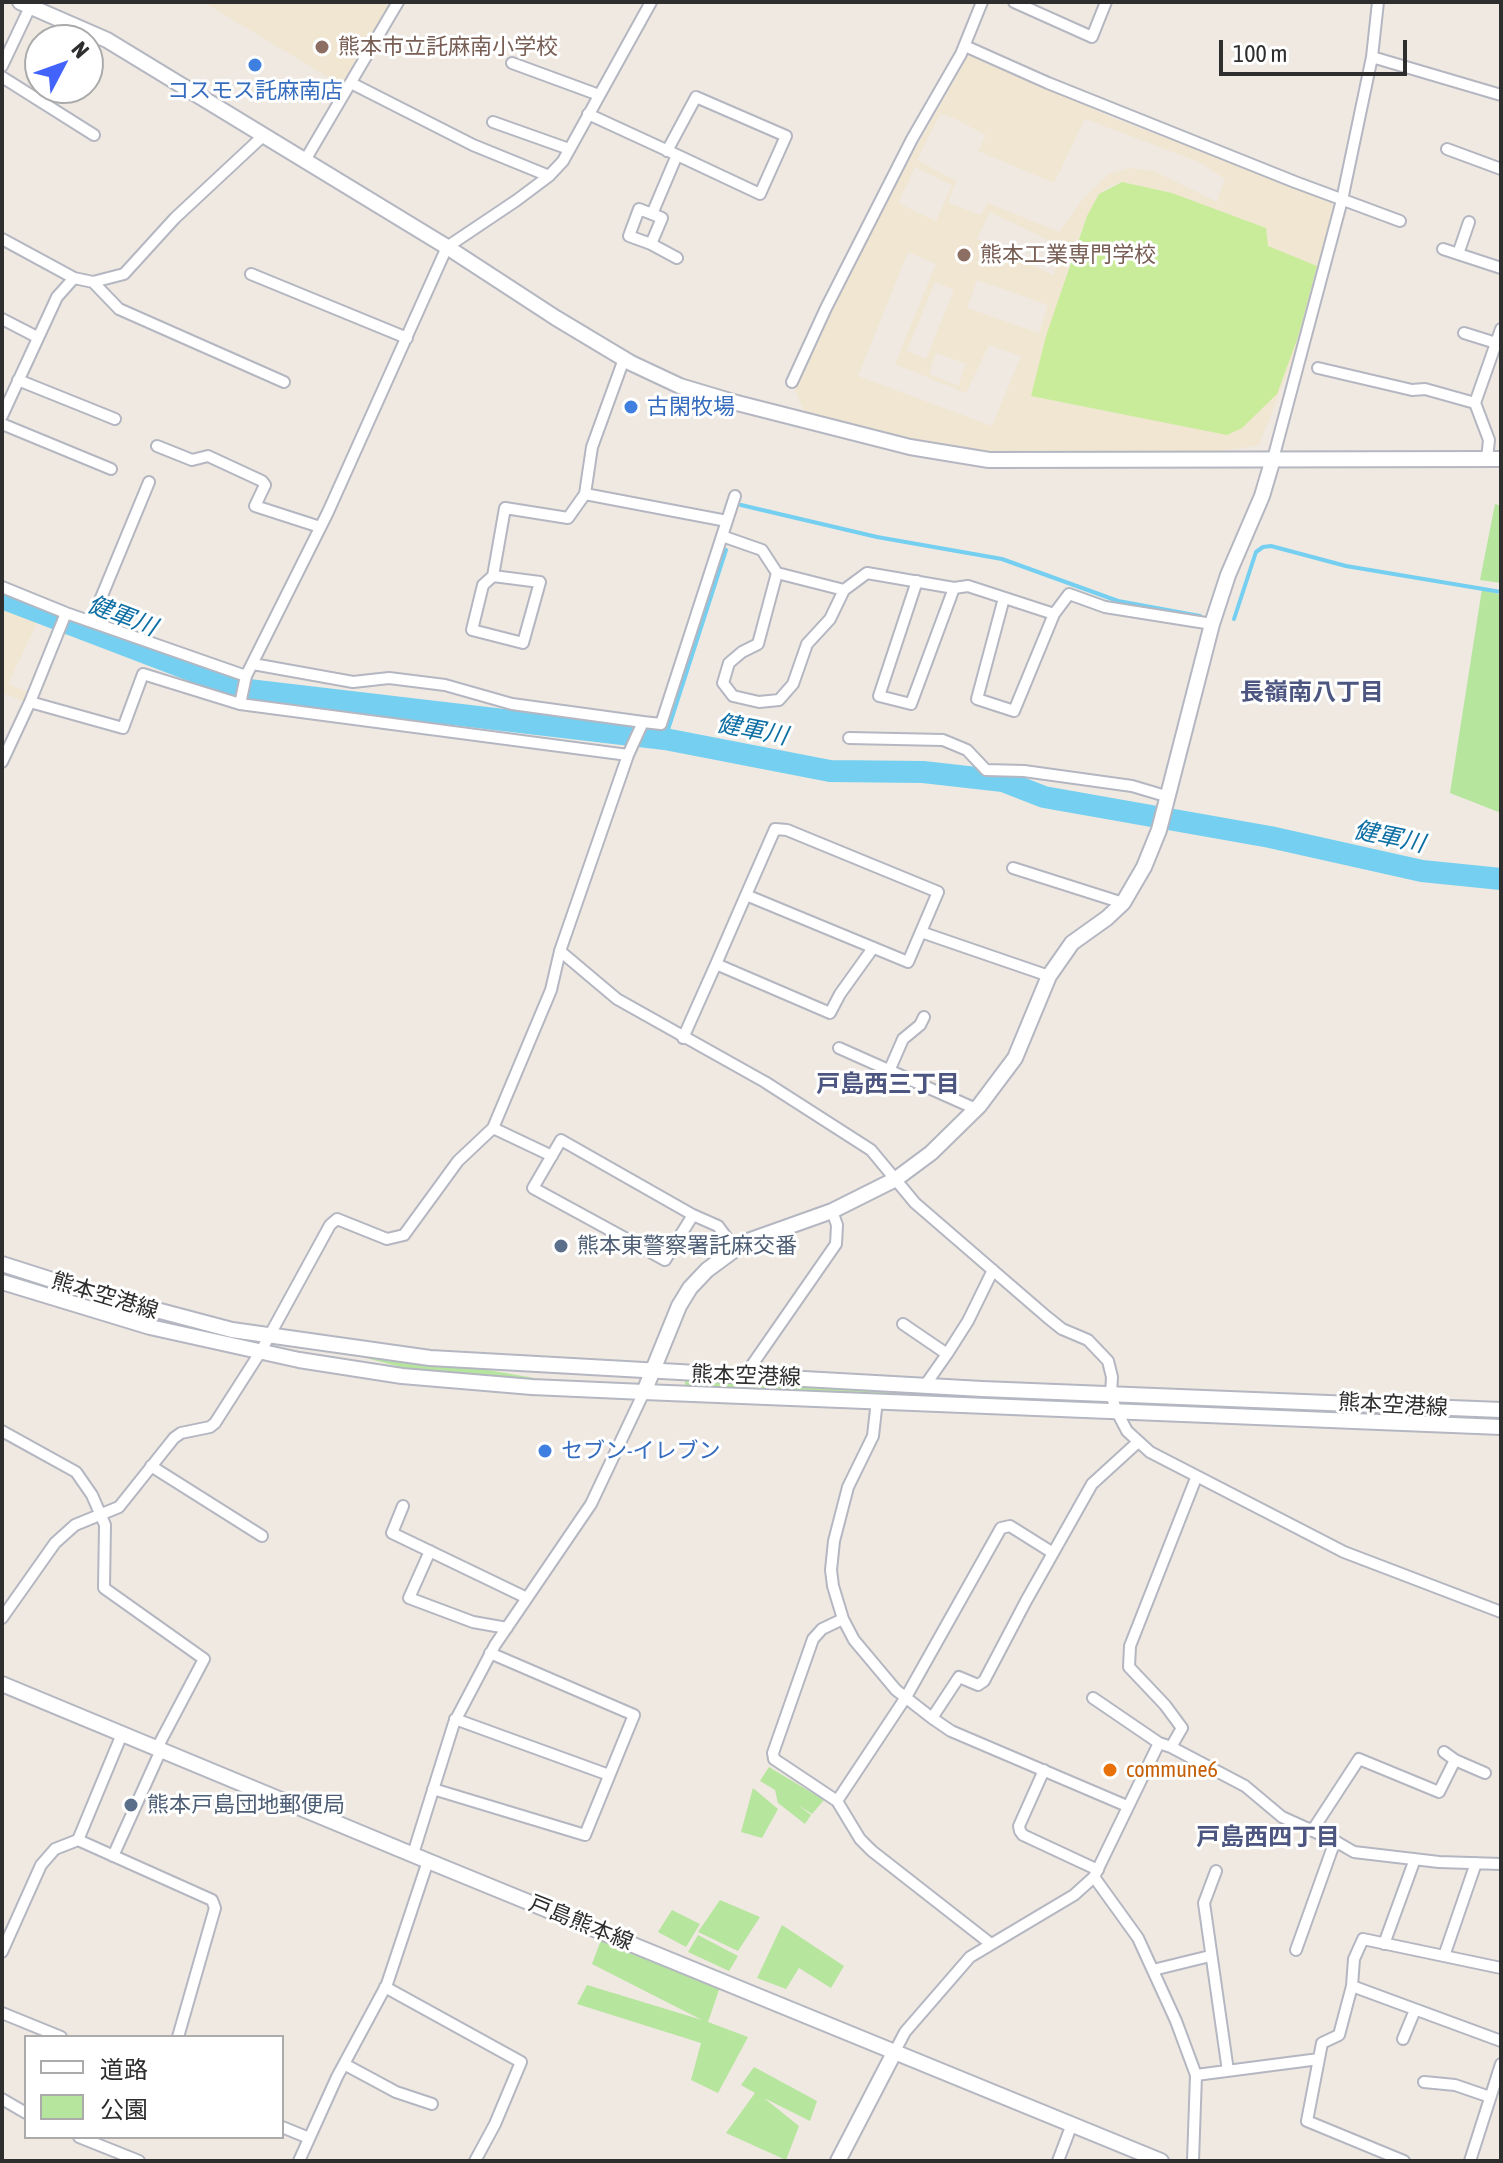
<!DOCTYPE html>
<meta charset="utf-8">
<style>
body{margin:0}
#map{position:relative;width:1503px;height:2163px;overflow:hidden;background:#efe9e1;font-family:"Asap Condensed","Noto Sans JP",sans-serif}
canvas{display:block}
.frame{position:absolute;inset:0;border:4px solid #2e2e2e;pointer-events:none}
.legend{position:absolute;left:24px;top:2035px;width:260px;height:104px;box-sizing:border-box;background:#fff;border:2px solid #ababab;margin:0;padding:10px 14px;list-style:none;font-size:24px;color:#2e2e2e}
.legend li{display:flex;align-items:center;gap:16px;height:40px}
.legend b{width:40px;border:2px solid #ababab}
.north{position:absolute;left:24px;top:24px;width:80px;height:80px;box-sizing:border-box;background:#fff;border:2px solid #ababab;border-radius:50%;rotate:49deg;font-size:22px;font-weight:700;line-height:32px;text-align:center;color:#2e2e2e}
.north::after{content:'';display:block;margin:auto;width:28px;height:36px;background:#4264fb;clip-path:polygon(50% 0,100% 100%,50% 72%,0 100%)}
.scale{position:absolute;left:1219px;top:40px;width:188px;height:36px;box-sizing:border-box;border:4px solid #2e2e2e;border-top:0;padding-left:10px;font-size:24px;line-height:28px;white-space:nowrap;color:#2e2e2e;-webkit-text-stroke:6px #fff;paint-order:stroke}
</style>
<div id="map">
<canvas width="1503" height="2163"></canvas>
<div class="frame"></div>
<ul class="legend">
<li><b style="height:10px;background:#fff"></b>道路</li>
<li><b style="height:22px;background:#b6e59e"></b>公園</li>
</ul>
<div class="north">N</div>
<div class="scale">100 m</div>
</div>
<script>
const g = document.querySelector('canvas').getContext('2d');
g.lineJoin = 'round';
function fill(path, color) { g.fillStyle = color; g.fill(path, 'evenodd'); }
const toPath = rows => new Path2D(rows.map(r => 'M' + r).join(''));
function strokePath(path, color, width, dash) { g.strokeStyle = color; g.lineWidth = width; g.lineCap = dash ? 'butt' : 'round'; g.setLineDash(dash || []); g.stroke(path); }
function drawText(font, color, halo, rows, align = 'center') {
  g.font = font + ' "Asap Condensed","Noto Sans JP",sans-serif'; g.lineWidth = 6; g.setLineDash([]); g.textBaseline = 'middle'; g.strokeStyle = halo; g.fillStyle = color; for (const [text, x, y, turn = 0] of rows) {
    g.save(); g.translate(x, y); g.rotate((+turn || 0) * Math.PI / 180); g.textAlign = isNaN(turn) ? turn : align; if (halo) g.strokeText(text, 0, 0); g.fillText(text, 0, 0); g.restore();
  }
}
const education = toPath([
 [203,2,394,2,343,86],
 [970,52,1113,118,1333,200,1322,260,1293,359,1259,445,1223,451,990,452,894,435,804,411,792,382,826,308],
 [940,114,951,117,986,135,978,151,1054,183,1085,119,1199,162,1225,179,1217,202,1154,171,1131,168,1110,173,1082,200,1059,232,988,203,981,215,948,203,956,181,917,160],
 [915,167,952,185,936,221,898,203],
 [1122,182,1172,193,1266,228,1268,246,1135,416,1031,396,1071,259,1087,216,1099,194,1111,186],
 [990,212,1065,248,1053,275,977,239],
 [908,252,936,264,895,364,966,393,989,345,1021,356,992,426,858,376],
 [977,280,1048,305,1039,333,967,308],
 [935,282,954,290,926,359,907,351],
 [936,353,966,364,958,386,929,374],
 [2,605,38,621,8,684,29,692,24,701,2,693]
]);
const green = toPath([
 [1495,504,1501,506,1501,583,1480,580],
 [1482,589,1501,595,1501,813,1450,793],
 [358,1356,488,1370,540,1379,577,1382,409,1369],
 [685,1380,972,1392,1025,1400,1071,1403,685,1386],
 [769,1767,824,1800,812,1814,798,1805,811,1815,805,1824,778,1803,775,1790,760,1781],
 [753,1788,778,1809,762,1838,741,1832],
 [720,1900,760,1917,738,1951,698,1932],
 [672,1910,700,1924,686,1947,658,1932],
 [782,1925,844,1966,831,1988,799,1968,786,1989,757,1978],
 [698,1935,738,1956,729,1971,688,1952],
 [601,1940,722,1981,708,2022,748,2037,718,2093,691,2080,701,2043,577,2004,587,1985,702,2020,592,1964],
 [754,2067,817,2101,810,2121,764,2098,799,2126,786,2160,726,2133,755,2093,741,2085]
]);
const pitch = toPath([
 [1122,182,1172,193,1266,228,1268,246,1317,266,1298,337,1277,394,1242,428,1227,435,1031,396,1046,336,1087,216,1099,194]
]);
const stream = toPath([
 [741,505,877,537,1002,559,1118,601,1200,616],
 [1234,619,1256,552,1263,547,1271,546,1346,566,1501,592],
 [665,739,726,550]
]);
const river = toPath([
 [2,598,240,689,665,739,830,771,923,772,1003,781,1044,797,1270,837,1422,871,1501,879]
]);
const minor = toPath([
 [1014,2,1092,37,1106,2],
 [965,46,1048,83,1295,182,1400,221],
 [1372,57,1501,95],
 [512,63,599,95],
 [2,66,31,5],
 [2,77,94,135],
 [351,83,473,145,549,176],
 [588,114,677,155,760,194,786,136,696,97,667,151],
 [493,122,569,149],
 [1447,149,1501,169],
 [304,162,398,2],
 [652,214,639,209,629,236,651,244,662,218,652,214,677,155],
 [2,239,74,278],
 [651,244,677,258],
 [1443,249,1501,268],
 [1458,254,1469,222],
 [251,274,407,338],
 [93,282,119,309,284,382],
 [2,319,37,337],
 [1464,333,1496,343],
 [1318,368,1412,390,1425,389,1475,403],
 [18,380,115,419],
 [792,382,826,308,912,139,961,54,982,2],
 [2,416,57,297,74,278,93,282,124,274,175,218,263,136],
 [2,424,111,469],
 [157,446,192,460,208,456,262,481,265,485,255,506,320,527],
 [1273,459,1342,200,1372,57,1378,2],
 [1487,459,1489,440,1475,403,1501,329],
 [585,494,727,521],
 [722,536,762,550,777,573,758,644,742,652,729,663,723,683,733,696,759,702,779,700,793,684,807,644,830,619,844,590,867,573,954,588,968,586,1054,614,1069,594,1105,607,1212,624],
 [777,573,844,590],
 [493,576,540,582,523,643,472,630,483,585,493,576,505,508,568,518,585,494,592,447,624,359],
 [917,581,879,696,911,704,954,588],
 [2,587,66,613,246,676],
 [1004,598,977,699,1014,711,1054,614],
 [91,622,149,482],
 [253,664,353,682,389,678,445,685,512,704,643,722],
 [30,702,123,728,143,674,240,704,628,755],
 [240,704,246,676,328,512,447,247,517,200,549,176,563,161,651,2],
 [849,738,943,740,967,750,986,770,1024,771,1132,786,1169,797],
 [2,762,30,702,66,613],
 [1013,868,1123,903],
 [921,932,1049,976],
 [560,951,617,999,765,1082,871,1150,915,1203,1047,1317,1062,1329,1088,1340,1108,1361,1112,1377,1111,1394,1116,1410,1127,1431,1150,1452,1344,1552,1501,1612],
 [716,964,830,1013,840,994,873,948],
 [683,1038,716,964,746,895,775,829,787,830,938,892,908,962,746,895],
 [839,1048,976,1109],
 [889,1071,903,1039,920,1025,924,1017],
 [493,1128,552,1156],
 [693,1215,561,1140,533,1188,665,1260,693,1215,718,1226,735,1249],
 [903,1324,947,1354,926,1384],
 [947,1354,968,1321,993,1270],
 [745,1375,836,1244,837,1225,832,1211],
 [877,1400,873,1436,848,1487,834,1541,831,1570,833,1586,843,1619,854,1640,896,1690,932,1718],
 [2,1431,76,1472,92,1495,105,1525,104,1588,204,1659,157,1748],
 [151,1466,262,1536],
 [403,1506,392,1533,527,1598],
 [430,1551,409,1598,473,1622,507,1628],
 [2,1618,55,1543,75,1525,119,1507,174,1438,181,1433,210,1427,215,1423,261,1351,330,1225,337,1219,387,1239,404,1235,458,1161,493,1128,551,990,560,951,628,755,643,722,661,724,735,496],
 [843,1619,822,1629,813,1639,773,1753,774,1759,837,1801,860,1839,872,1851,991,1944],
 [1093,1698,1159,1743],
 [455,1719,609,1775],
 [1171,1747,1245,1786,1282,1817,1335,1841,1296,1950],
 [1444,1752,1455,1760,1485,1773],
 [1044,1770,1019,1826,1020,1831,1023,1835,1098,1870],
 [433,1789,585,1835,634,1715,490,1653],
 [837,1801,906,1697,1001,1528,1010,1526,1053,1553],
 [1127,1806,951,1731,932,1718,959,1677,978,1685,984,1681,1026,1601,1092,1484,1138,1442],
 [1312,1831,1359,1759,1439,1792,1455,1760],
 [78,1840,212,1900,215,1908,178,2037],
 [1335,1841,1354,1852,1439,1862,1501,1864],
 [413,1854,454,1723,495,1645,591,1504,644,1392],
 [113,1856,161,1750],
 [1216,1871,1204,1903,1228,2071],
 [1094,1877,1138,1938,1176,2021,1196,2075,1193,2161],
 [1384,1944,1415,1859],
 [2,1952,41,1865,55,1849,78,1840,122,1734],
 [1444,1956,1476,1863],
 [1153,1970,1210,1956],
 [1352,1986,1501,2041],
 [385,1987,521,2062,495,2124,475,2161],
 [2,2013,61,2037],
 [1403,2039,1415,2010],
 [894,2053,905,2032,970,1957,1074,1895,1094,1877,1159,1743,1171,1747,1182,1728,1165,1705,1129,1667,1130,1646,1196,1478],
 [344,2064,396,2092,432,2104],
 [1196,2075,1319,2059],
 [1424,2082,1455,2085,1490,2097],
 [2,2099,26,2113],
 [282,2127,309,2138],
 [79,2137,139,2161],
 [299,2161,337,2077,387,1984,428,1861],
 [1058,2161,1072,2124],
 [1404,2161,1307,2121,1322,2043,1339,2035,1352,1986,1354,1959,1363,1939,1501,1968],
 [1470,2161,1501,2064]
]);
const tertiary = toPath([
 [20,2,107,40,447,247,556,318,631,363,680,386,737,403,910,447,989,460,1501,459],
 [644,1392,679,1306,690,1288,707,1270,745,1242,832,1211,896,1179,931,1153,979,1106,1015,1058,1049,976,1072,943,1107,918,1123,903,1144,867,1159,830,1212,624,1228,575,1262,496,1273,459],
 [838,2161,894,2053]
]);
const secondary = toPath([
 [2,1264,96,1294,232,1330,430,1358,982,1389,1501,1410],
 [2,1282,150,1327,299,1360,402,1376,532,1387,644,1392,1501,1427],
 [2,1684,428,1861,1161,2161]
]);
const markers = [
 [322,47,8,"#8d6e63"],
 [255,65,8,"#3f7fe0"],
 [964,255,8,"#8d6e63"],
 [631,407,8,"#3f7fe0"],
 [561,1246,8,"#5c6f8a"],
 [545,1451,8,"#3f7fe0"],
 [1110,1770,8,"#e8710a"],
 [131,1805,8,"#5c6f8a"]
];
const educationNames = [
 ["熊本市立託麻南小学校",338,47],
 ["熊本工業専門学校",980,255]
];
const shopNames = [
 ["コスモス託麻南店",255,91,"center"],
 ["古閑牧場",647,407],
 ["セブン-イレブン",561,1451]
];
const serviceNames = [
 ["熊本東警察署託麻交番",577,1246],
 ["熊本戸島団地郵便局",147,1805]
];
const streetNames = [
 ["熊本空港線",105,1296,17],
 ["熊本空港線",746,1376,2],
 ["熊本空港線",1393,1405,3],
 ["戸島熊本線",581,1923,22]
];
const foodNames = [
 ["commune6",1126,1770]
];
const waterNames = [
 ["健軍川",122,616,21],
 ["健軍川",752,730,11],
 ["健軍川",1389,837,12]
];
const neighbourhoodNames = [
 ["長嶺南八丁目",1312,692],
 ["戸島西三丁目",888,1084],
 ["戸島西四丁目",1268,1837]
];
fill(education, '#f0e6d1');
fill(green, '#b6e59e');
fill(pitch, '#c9ec9a');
strokePath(stream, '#75cff0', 4);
strokePath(river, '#75cff0', 22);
strokePath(minor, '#b4b7c1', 14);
strokePath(tertiary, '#b4b7c1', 18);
strokePath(secondary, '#b4b7c1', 18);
strokePath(minor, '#fff', 10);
strokePath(tertiary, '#fff', 14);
strokePath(secondary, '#fff', 14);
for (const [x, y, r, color] of markers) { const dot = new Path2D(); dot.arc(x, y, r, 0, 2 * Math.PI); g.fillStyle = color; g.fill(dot); strokePath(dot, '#fff', 3); }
drawText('22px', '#785e54', '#fff', educationNames, 'left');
drawText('22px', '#366cbe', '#fff', shopNames, 'left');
drawText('22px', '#4e5e75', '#fff', serviceNames, 'left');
drawText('22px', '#2e2e2e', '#fff', streetNames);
drawText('22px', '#c56008', '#fff', foodNames, 'left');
drawText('italic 24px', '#0d6fa3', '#fff', waterNames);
drawText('bold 24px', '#4d5680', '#fff', neighbourhoodNames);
</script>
